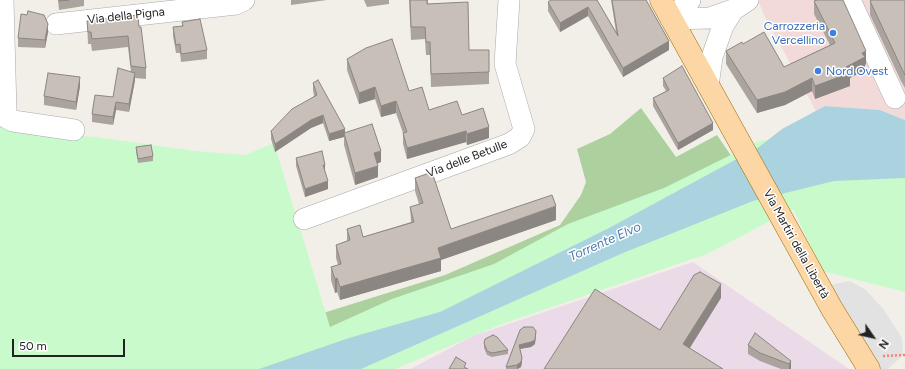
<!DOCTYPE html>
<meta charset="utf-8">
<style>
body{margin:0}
#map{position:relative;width:905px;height:369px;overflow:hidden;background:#f2efe9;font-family:Figtree,sans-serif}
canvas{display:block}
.north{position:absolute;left:853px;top:317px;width:40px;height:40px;-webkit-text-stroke:3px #fff;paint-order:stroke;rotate:124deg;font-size:11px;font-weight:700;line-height:16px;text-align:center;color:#222}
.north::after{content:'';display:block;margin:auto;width:14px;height:18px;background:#222;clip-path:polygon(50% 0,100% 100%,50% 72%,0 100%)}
.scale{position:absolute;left:12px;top:339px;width:113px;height:18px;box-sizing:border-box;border:2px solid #222;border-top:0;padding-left:5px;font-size:12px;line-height:14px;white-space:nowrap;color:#222;-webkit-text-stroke:3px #fff;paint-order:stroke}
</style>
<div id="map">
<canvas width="905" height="369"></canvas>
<div class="north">N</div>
<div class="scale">50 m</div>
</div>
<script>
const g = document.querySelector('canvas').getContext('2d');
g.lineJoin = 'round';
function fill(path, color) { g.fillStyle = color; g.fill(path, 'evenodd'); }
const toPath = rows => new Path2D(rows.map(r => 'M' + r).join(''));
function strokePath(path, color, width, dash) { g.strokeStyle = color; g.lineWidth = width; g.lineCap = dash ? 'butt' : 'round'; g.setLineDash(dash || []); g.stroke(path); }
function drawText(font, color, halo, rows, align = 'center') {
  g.font = font + ' Figtree,sans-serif'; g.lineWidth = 3; g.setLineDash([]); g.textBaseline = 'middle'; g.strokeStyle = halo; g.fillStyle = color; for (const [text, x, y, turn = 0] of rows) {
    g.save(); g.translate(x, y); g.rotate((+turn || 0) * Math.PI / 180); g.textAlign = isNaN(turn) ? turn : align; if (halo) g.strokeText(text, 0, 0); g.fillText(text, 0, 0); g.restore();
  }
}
const commercial = toPath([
 [758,0,905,0,905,120,880,110,825,106,816,111,764,15]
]);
const industrial = toPath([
 [693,262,849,369,410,369,473,336]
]);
const forest = toPath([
 [641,108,676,157,717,135,734,160,423,316,0,369,0,364,275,328,445,275,560,225,581,195,586,182,577,149,610,134]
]);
const park = toPath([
 [905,123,905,292,822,271,793,209,707,254,502,324,395,369,0,369,0,126,47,134,96,137,195,151,245,155,274,143,330,327,392,299,494,264,568,224,664,188,759,141]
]);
const parking = toPath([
 [850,281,866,290,884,310,902,338,903,355,888,369,879,369,845,309,829,285]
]);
const water = toPath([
 [825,106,880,110,905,120,905,178,834,181,753,201,623,253,361,369,259,369,349,338,440,312,609,228,759,147,782,129]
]);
const path = toPath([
 [883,356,905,355]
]);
const minor = toPath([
 [3,0,6,111,7,118,13,121,74,130],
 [850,0,895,98],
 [671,19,710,18,733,10,748,0],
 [671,19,690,0],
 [56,24,236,4,244,0],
 [708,86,712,57,723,26,733,10],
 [304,219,509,144,520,137,524,129,505,64,509,0]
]);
const major = toPath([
 [661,0,832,309,869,369]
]);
const wall = toPath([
 [58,0,84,0,84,6,59,10],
 [291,0,327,0,291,5],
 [364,0,389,0,389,4,367,7],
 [409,0,428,0,428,4,469,50,489,72,489,84,431,87,430,55,426,55,425,39,411,40],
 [597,0,616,32,611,0,646,0,669,50,623,77,588,16,560,32,548,11,548,2],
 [905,0,905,88,901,81,870,15,870,1],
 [814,1,866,64,865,65,865,70,850,78,850,86,815,99,812,91,785,105,757,113,726,64,726,51,743,44,784,67,830,45,814,14],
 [87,21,139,27,146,68,146,79,135,78,129,112,116,110,113,125,92,122,92,114,113,97,131,72,128,47,92,51,91,44,88,44],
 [182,22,207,50,207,59,181,62,180,53,176,53,173,36,173,27,182,26],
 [48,32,45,48,18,47,18,38],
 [347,59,409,91,429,110,462,115,489,138,467,145,466,142,407,159,403,144,403,133,396,113,381,117,375,99,359,104,347,70],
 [663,78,713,130,678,150,653,106,653,98,666,91,663,86],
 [313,83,345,133,381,162,377,163,378,177,355,185,344,145,344,137,329,141,323,123,311,128,275,152,271,139,271,131,314,96,313,90],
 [80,86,76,110,44,105,44,96],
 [136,147,153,156,153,161,138,163,136,151],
 [296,158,325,172,328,189,305,197,296,166],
 [415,178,451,229,556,220,441,260,441,271,340,300,337,292,335,293,331,280,331,267,338,265,336,258,336,245,347,241,347,229,363,237,411,222,410,207,419,204,415,191],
 [524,327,536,335,535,344,531,347,520,349,522,362,521,367,518,369,506,369,506,367],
 [484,343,508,350,508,354,492,357,487,355,484,348],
 [748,345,791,361,791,369,781,369,760,361,748,354]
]);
const shadedWall = toPath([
 [588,7,588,16,560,32,560,23],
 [48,24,48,32,45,48,45,40],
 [669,41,669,50,623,77,623,68],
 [866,51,866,64,865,65,865,70,850,78,850,86,815,99,815,86,846,67,862,53],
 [135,73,135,81,129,112,129,104],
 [80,77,80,86,76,110,76,102],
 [812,78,812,91,785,105,757,113,757,100],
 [375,87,375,99,359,104,359,93],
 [396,101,396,113,381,117,381,106],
 [116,102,116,110,113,125,113,117],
 [323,115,323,123,311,128,275,152,275,144,311,120],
 [713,123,713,130,678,150,678,143],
 [489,127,489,138,467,145,467,134],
 [345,129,345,136,344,133,344,137,329,141,329,134],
 [466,131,466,142,407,159,407,148],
 [381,151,381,162,374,165,374,153],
 [323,165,325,165,325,173],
 [378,166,378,177,355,185,355,173],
 [328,181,328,189,305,197,305,189],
 [556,206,556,220,441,260,441,271,340,300,340,287,438,248],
 [337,278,337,292,335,293,335,279],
 [721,284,721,298,683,359,683,344],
 [536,331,535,344,531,347,519,349,519,345],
 [522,358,522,362,521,367,517,369,517,365],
 [791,361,791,369,789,369,789,364]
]);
const building = toPath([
 [59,0,69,0,59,1,59,0],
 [410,0,427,0,427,4,468,2,469,50,489,50,489,72,431,74,430,42,426,42,425,27,411,27,410,0],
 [551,0,597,0,618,36,612,0,646,0,669,41,623,68,588,7,560,23,548,2,551,0],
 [817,0,843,0,866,51,862,53,865,57,846,67,850,73,815,86,812,78,785,92,757,100,726,51,742,42,743,44,764,32,784,67,835,43,814,1,817,0],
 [872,0,905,0,905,75,901,67,870,1,872,0],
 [28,11,44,15,48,24,45,40,18,38,21,14,27,15,28,11],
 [138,15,139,27,141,27,146,68,131,66,128,36,92,39,91,32,88,32,87,21,138,15],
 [200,19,207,50,181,54,180,44,176,45,173,27,183,26,182,22,200,19],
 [392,39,409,91,422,87,429,110,457,101,462,115,483,108,489,127,467,134,466,131,407,148,403,133,407,132,396,101,381,106,375,87,359,93,347,59,366,48,392,39],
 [682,66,713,123,678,143,653,98,669,90,663,78,682,66],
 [118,68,135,73,129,104,116,102,113,117,92,114,95,95,113,97,118,68],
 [48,73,80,77,76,102,44,96,48,73],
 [318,80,345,129,329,134,323,115,311,120,275,144,271,131,292,109,317,95,313,83,318,80],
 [372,124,381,151,374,153,378,166,355,173,344,133,372,124],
 [151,145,153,156,138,159,136,147,151,145],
 [322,151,325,165,323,165,328,181,305,189,296,158,322,151],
 [432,172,451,229,552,195,556,206,438,248,441,258,340,287,337,278,335,279,331,267,341,264,336,245,350,240,347,229,360,225,363,237,414,222,410,207,423,203,415,178,432,172],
 [700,272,721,284,683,344,723,369,544,369,595,289,660,330,694,275,700,272],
 [524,327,533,327,536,331,535,340,531,342,519,345,522,358,521,362,517,365,506,367,520,330,524,327],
 [755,333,791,361,789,364,760,353,748,345,755,333],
 [493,335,497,337,508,350,492,353,487,351,484,343,485,339,493,335],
 [456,357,466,363,464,367,468,369,449,369,456,357]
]);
const markers = [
 [833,33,4,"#3f7fe0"],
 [818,71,4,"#3f7fe0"]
];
const streetNames = [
 ["Via della Pigna",126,16,-6],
 ["Via delle Betulle",467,159,-21],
 ["Via Martiri della Libertà",796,244,61]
];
const shopNames = [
 ["Carrozzeria",825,26],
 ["Vercellino",825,40],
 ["Nord Ovest",826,71,"left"]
];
const waterNames = [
 ["Torrente Elvo",605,242,-24]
];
fill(commercial, '#f2dad9');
fill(industrial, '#ebdbe8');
fill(forest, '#add19e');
fill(park, '#c8facc');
fill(parking, '#e2e2e2');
fill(water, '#aad3df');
strokePath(minor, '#a9a9a9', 22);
strokePath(major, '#a06b00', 23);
strokePath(path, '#fa8072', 2.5, [2, 2]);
strokePath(minor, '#fff', 21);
strokePath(major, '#fcd6a4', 22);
fill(wall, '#aba49e');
fill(shadedWall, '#8b8681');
fill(building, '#c7bfb8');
strokePath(building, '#8b8681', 1);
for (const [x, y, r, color] of markers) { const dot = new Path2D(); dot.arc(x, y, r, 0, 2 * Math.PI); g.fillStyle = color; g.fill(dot); strokePath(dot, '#fff', 1.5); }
drawText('12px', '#222', '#fff', streetNames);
drawText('12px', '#366cbe', '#fff', shopNames, 'right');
drawText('italic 13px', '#4a7aab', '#fff', waterNames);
</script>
